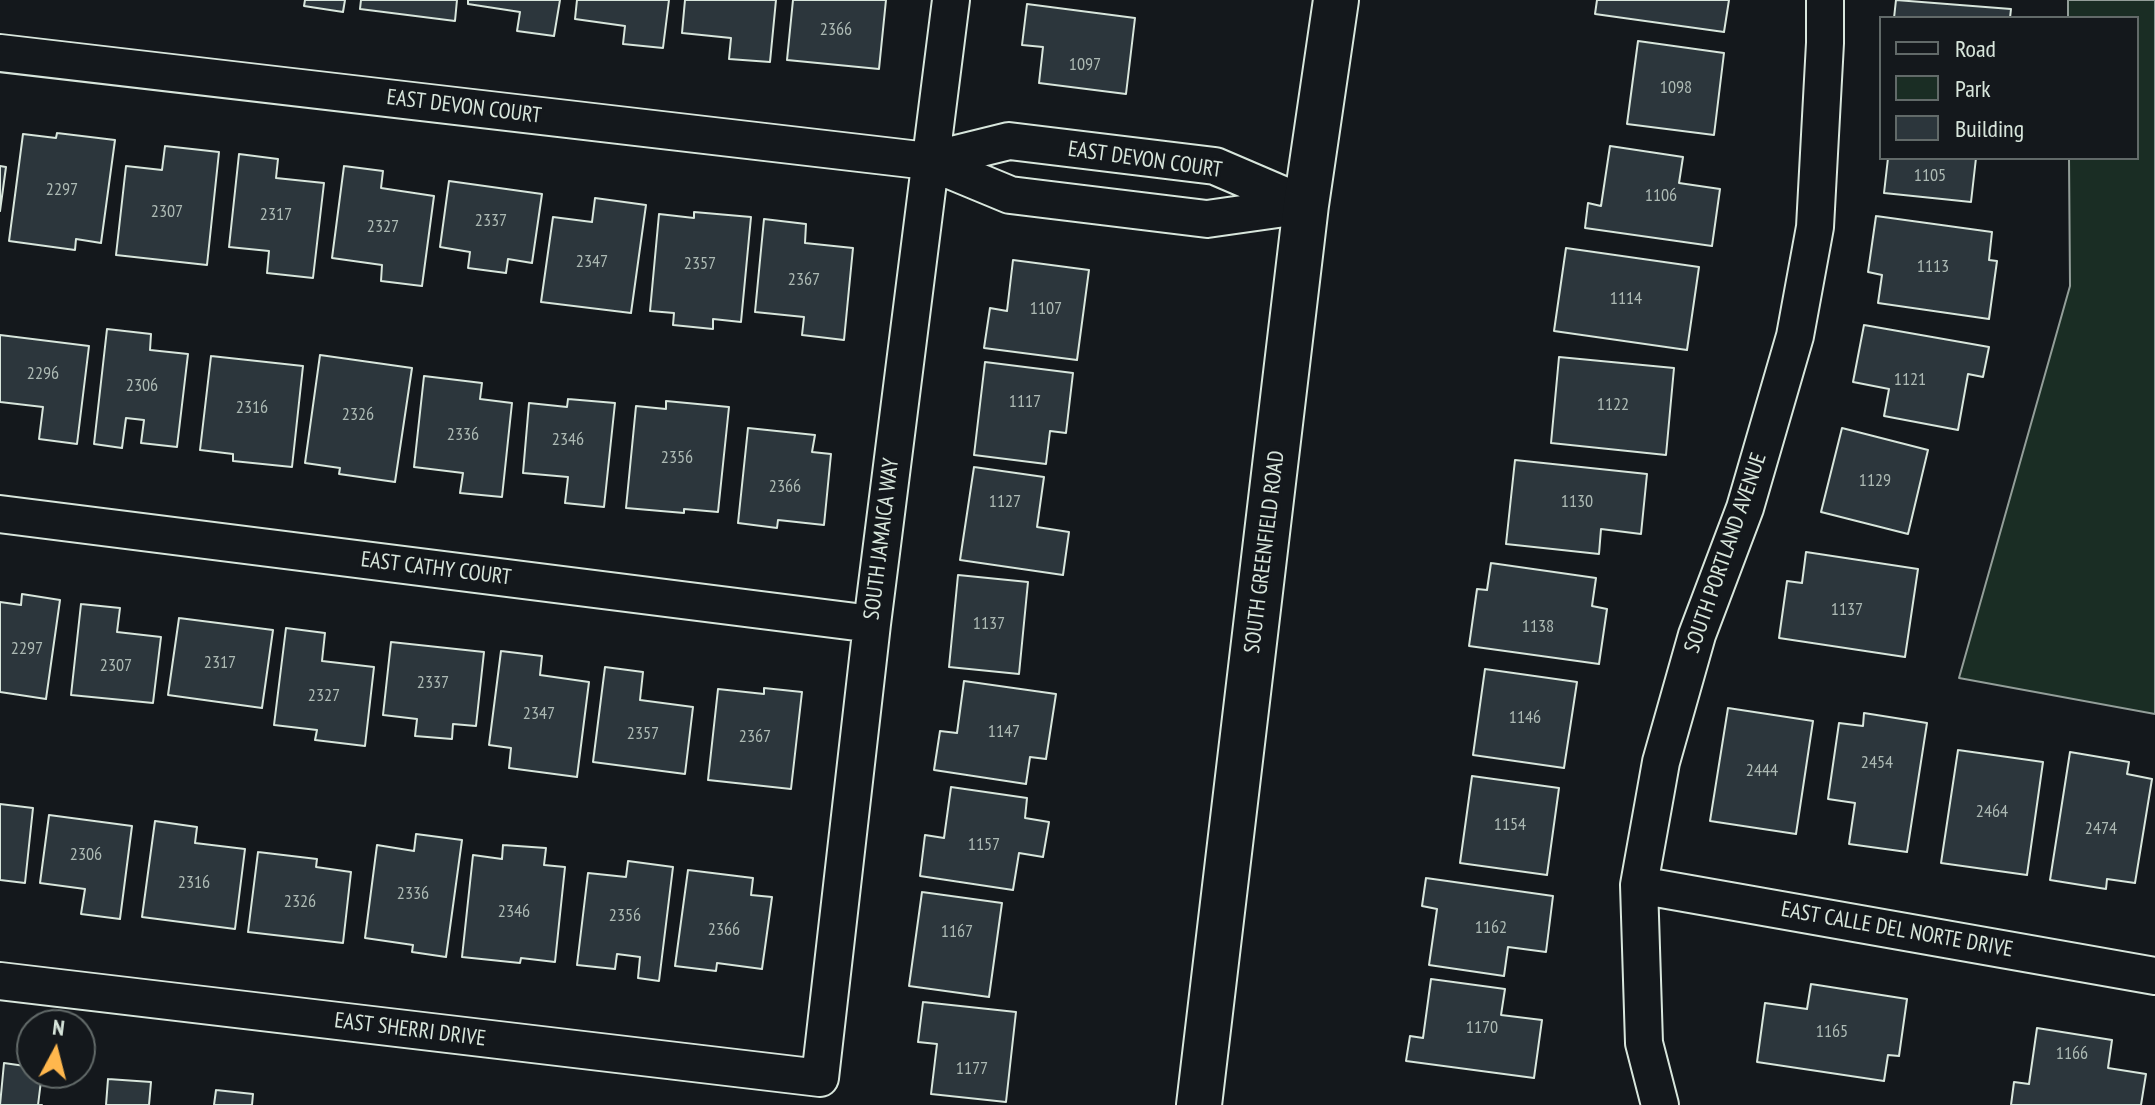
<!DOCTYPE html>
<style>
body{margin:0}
#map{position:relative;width:2155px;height:1105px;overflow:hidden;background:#14181c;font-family:"PT Sans Narrow",sans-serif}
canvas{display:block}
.legend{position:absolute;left:1879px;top:16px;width:260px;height:144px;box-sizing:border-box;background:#14181c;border:2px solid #626a69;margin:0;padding:10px 14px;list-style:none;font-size:24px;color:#d8e6dc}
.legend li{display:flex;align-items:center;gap:16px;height:40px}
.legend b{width:40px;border:2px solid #626a69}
.north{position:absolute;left:16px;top:1009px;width:80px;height:80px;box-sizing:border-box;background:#14181c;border:2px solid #626a69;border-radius:50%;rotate:7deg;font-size:22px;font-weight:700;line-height:32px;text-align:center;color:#d8e6dc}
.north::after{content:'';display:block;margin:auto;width:28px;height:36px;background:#ffb74d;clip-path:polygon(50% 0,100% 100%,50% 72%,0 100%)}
</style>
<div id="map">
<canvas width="2155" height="1105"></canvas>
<ul class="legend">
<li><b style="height:10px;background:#14181c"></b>Road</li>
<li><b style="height:22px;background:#1a2d24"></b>Park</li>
<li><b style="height:22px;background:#2c363c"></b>Building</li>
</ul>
<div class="north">N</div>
</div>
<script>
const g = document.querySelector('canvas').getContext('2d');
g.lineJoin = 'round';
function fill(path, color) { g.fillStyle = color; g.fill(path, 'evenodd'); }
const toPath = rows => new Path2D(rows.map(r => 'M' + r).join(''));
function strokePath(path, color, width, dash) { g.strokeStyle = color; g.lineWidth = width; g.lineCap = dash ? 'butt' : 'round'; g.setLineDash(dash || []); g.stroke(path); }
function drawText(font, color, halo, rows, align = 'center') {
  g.font = font + ' "PT Sans Narrow",sans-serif'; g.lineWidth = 6; g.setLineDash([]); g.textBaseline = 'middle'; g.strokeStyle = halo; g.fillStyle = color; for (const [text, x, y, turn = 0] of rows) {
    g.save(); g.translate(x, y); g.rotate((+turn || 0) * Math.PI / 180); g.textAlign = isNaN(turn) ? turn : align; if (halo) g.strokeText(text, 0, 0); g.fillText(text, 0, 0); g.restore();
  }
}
const green = toPath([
 [2068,0,2155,0,2155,714,1959,678,2070,286,2069,158,2137,158,2137,18,2068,18,2068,0]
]);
const building = toPath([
 [305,0,345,0,343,12,304,6,305,0],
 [361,0,457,0,455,21,360,9,361,0],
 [468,0,560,0,554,36,517,31,520,12,468,4,468,0],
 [577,0,669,0,663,48,623,44,625,26,575,19,577,0],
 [685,0,776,0,770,62,729,59,731,38,682,33,685,0],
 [793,0,886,0,879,69,787,60,793,0],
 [1597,0,1729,0,1724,32,1595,14,1597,0],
 [1896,0,2011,9,2010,18,1894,18,1896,0],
 [1027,4,1135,18,1126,94,1039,83,1043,47,1022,45,1027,4],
 [1638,41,1724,53,1714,135,1627,124,1638,41],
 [57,133,115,140,101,243,76,239,75,250,9,241,23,134,56,138,57,133],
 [165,146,219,152,207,265,116,255,126,166,162,170,165,146],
 [1610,146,1683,157,1679,183,1720,189,1712,246,1585,228,1588,203,1601,206,1610,146],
 [239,154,278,159,276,178,324,183,313,278,267,273,269,251,229,247,239,154],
 [1888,158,1976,158,1971,202,1884,193,1888,158],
 [0,166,6,167,0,211,0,166],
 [344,166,383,171,381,188,434,196,422,286,381,281,382,265,332,258,344,166],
 [449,181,542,194,532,263,508,259,506,273,468,268,470,252,440,247,449,181],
 [595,198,646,205,631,313,541,302,553,217,592,222,595,198],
 [694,212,751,217,741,322,713,319,713,329,673,325,674,313,650,311,659,214,694,218,694,212],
 [1876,216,1992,232,1989,260,1997,261,1989,319,1878,303,1882,275,1868,272,1876,216],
 [764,219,806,224,805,243,853,248,844,340,802,335,804,317,755,312,764,219],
 [1566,248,1699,267,1687,350,1554,331,1566,248],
 [1013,260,1089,270,1077,360,984,348,990,308,1007,311,1013,260],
 [1864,325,1989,347,1983,377,1968,374,1958,430,1884,416,1889,389,1853,382,1864,325],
 [107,329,151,334,150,350,188,354,177,447,141,443,144,420,126,418,122,448,94,444,107,329],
 [0,335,89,346,77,444,39,439,43,407,0,402,0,335],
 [320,355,412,368,395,482,339,474,340,468,305,463,320,355],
 [211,356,303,366,292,467,233,461,233,454,200,450,211,356],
 [1559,357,1674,368,1666,455,1551,443,1559,357],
 [985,362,1073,373,1066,433,1050,431,1046,464,974,455,985,362],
 [424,376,482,383,480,399,512,403,502,497,460,493,463,473,414,467,424,376],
 [568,399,615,403,604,507,565,503,568,477,523,473,529,403,567,407,568,399],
 [666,401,729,407,718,512,684,509,684,513,626,508,636,406,666,409,666,401],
 [748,428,815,435,812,452,831,454,824,525,778,520,777,528,738,523,748,428],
 [1842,428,1928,450,1908,534,1821,512,1842,428],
 [1515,460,1647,474,1641,534,1601,529,1599,554,1506,544,1515,460],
 [974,467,1044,477,1037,527,1069,532,1063,575,960,560,974,467],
 [1806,552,1918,569,1905,657,1779,638,1787,581,1802,583,1806,552],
 [1491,563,1596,578,1592,606,1607,609,1599,664,1469,646,1477,589,1487,590,1491,563],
 [958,575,1028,582,1019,674,949,667,958,575],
 [22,594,60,600,46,699,0,692,0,602,21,605,22,594],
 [81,604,120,608,117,632,161,637,153,703,71,695,81,604],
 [179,618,273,630,262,708,168,695,179,618],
 [286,628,325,633,322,661,374,667,365,746,315,740,317,730,274,725,286,628],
 [391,642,484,652,476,726,453,724,452,739,415,736,417,719,383,715,391,642],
 [501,651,542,656,540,675,589,682,577,777,509,768,511,748,489,745,501,651],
 [605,667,643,672,640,700,693,707,685,774,593,762,605,667],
 [1485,669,1577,682,1564,768,1473,755,1485,669],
 [964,681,1056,694,1046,759,1030,757,1026,784,934,770,940,731,957,733,964,681],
 [764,688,802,692,791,789,708,780,718,689,764,694,764,688],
 [1728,708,1813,721,1796,834,1710,821,1728,708],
 [1864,713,1927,723,1907,852,1849,844,1855,803,1828,799,1839,723,1863,726,1864,713],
 [1958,750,2043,762,2027,875,1941,863,1958,750],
 [2070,752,2129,762,2127,774,2152,779,2135,883,2107,879,2106,889,2050,880,2070,752],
 [1472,776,1559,788,1547,875,1460,863,1472,776],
 [951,787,1027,798,1025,818,1049,822,1043,857,1019,853,1013,890,920,876,925,835,944,838,951,787],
 [0,804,33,808,25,883,0,880,0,804],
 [49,815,132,826,120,919,81,914,85,889,40,883,49,815],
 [155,821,197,827,195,843,245,849,235,929,142,917,155,821],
 [416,834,462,840,446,957,412,952,413,945,365,938,377,845,414,851,416,834],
 [503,845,546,848,544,865,565,867,555,962,521,958,520,963,462,957,473,855,502,859,503,845],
 [258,852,317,859,316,867,351,872,343,943,248,932,258,852],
 [628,861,673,867,659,981,638,978,640,957,617,954,615,969,577,965,588,873,626,877,628,861],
 [688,870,753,878,751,895,772,897,762,969,717,963,716,971,675,966,688,870],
 [1426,878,1553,896,1546,952,1508,947,1504,976,1429,965,1437,909,1422,906,1426,878],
 [922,892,1002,903,989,997,909,986,922,892],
 [1431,979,1505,989,1501,1015,1542,1020,1534,1078,1406,1061,1410,1036,1423,1038,1431,979],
 [1811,984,1907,999,1899,1056,1888,1055,1884,1081,1757,1062,1765,1003,1807,1009,1811,984],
 [923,1002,1016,1012,1006,1102,931,1094,937,1044,918,1042,923,1002],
 [2037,1028,2112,1040,2108,1068,2146,1074,2141,1105,2011,1105,2014,1082,2029,1084,2037,1028],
 [4,1063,32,1067,32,1073,42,1073,38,1105,42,1105,0,1105,4,1063],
 [108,1079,151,1082,149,1105,106,1105,108,1079],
 [216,1090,253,1094,252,1105,214,1105,216,1090]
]);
const minor = toPath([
 [0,53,928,161,1010,195,1207,219,1306,205],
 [928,161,1009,141,1215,166,1306,205],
 [0,514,872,624],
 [1639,885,2155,976],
 [0,981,820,1078,872,624,951,0],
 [1660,1105,1644,1043,1639,885,1661,762,1697,635,1745,508,1795,336,1815,227,1825,43,1825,0]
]);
const secondary = toPath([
 [1199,1105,1306,205,1336,0]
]);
const numberNames = [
 ["2366",836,30],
 ["1097",1085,65],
 ["1098",1676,88],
 ["1105",1930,176],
 ["2297",62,190],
 ["1106",1661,196],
 ["2307",167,212],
 ["2317",276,215],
 ["2337",491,221],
 ["2327",383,227],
 ["2347",592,262],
 ["2357",700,264],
 ["1113",1933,267],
 ["2367",804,280],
 ["1114",1626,299],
 ["1107",1046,309],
 ["2296",43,374],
 ["1121",1910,380],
 ["2306",142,386],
 ["1117",1025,402],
 ["1122",1613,405],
 ["2316",252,408],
 ["2326",358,415],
 ["2336",463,435],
 ["2346",568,440],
 ["2356",677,458],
 ["1129",1875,481],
 ["2366",785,487],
 ["1127",1005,502],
 ["1130",1577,502],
 ["1137",1847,610],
 ["1137",989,624],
 ["1138",1538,627],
 ["2297",27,649],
 ["2317",220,663],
 ["2307",116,666],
 ["2337",433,683],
 ["2327",324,696],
 ["2347",539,714],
 ["1146",1525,718],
 ["1147",1004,732],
 ["2357",643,734],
 ["2367",755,737],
 ["2454",1877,763],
 ["2444",1762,771],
 ["2464",1992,812],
 ["1154",1510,825],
 ["2474",2101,829],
 ["1157",984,845],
 ["2306",86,855],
 ["2316",194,883],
 ["2336",413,894],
 ["2326",300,902],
 ["2346",514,912],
 ["2356",625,916],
 ["1162",1491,928],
 ["2366",724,930],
 ["1167",957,932],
 ["1170",1482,1028],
 ["1165",1832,1032],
 ["1166",2072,1054],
 ["1177",972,1069]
];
const streetNames = [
 ["EAST DEVON COURT",464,107,7],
 ["EAST DEVON COURT",1145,160,8],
 ["SOUTH JAMAICA WAY",882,539,-83],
 ["SOUTH GREENFIELD ROAD",1265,552,-83],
 ["SOUTH PORTLAND AVENUE",1726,553,-71],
 ["EAST CATHY COURT",436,569,7],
 ["EAST CALLE DEL NORTE DRIVE",1897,930,10],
 ["EAST SHERRI DRIVE",410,1030,7]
];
fill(green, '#1a2d24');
strokePath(green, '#939e99', 2);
fill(building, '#2c363c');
strokePath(building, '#d8e6dc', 2);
strokePath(minor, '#d8e6dc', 40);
strokePath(secondary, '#d8e6dc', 48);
strokePath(minor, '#14181c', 36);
strokePath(secondary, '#14181c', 44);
drawText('18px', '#adbab4', null, numberNames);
drawText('22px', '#d8e6dc', '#14181c', streetNames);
</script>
